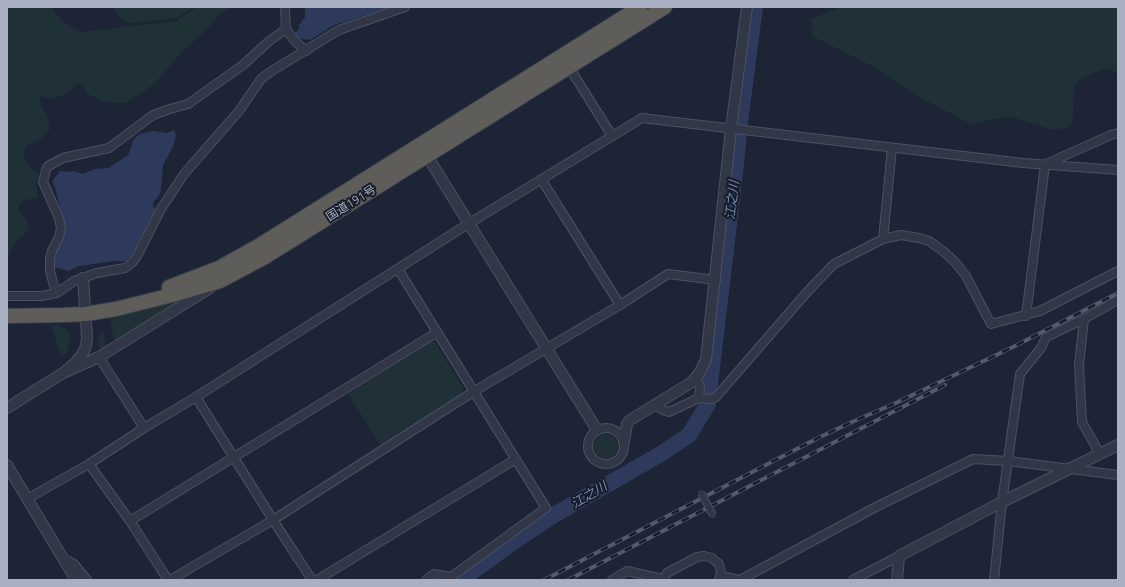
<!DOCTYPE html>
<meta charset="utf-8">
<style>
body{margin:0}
#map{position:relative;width:1125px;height:587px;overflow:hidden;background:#1d2436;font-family:Ubuntu,sans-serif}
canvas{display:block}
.frame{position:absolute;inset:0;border:8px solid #aab0c4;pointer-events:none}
</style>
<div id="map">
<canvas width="1125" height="587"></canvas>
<div class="frame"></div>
</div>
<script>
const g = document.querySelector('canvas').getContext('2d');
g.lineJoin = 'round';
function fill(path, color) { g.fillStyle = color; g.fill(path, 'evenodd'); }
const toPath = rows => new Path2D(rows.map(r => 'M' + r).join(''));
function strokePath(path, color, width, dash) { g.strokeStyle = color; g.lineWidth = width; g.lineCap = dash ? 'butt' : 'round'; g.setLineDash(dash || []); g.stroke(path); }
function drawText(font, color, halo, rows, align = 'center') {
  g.font = font + ' Ubuntu,"Noto Sans JP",sans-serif'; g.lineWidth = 4; g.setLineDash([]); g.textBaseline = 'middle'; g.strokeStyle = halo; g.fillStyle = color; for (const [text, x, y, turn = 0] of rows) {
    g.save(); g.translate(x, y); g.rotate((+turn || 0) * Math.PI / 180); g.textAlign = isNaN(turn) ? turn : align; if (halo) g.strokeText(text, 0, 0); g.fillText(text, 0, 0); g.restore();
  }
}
const green = toPath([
 [7,7,53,7,53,11,61,20,70,26,83,32,176,21,197,7,234,7,220,13,209,27,180,54,153,85,125,103,112,103,102,101,88,94,82,85,77,84,66,94,53,99,40,96,39,101,46,114,50,129,41,139,27,145,23,154,28,164,38,174,36,186,39,197,25,200,18,207,21,214,27,220,29,231,21,236,13,245,8,260,8,269,7,271],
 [114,7,194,7,176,18,126,23,116,12],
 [841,7,1118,7,1118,75,1111,69,1104,69,1082,78,1076,83,1074,91,1073,115,1071,124,1066,128,1053,130,1009,116,971,124,921,98,878,69,812,36,811,19],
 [179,299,181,302,114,342,110,316],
 [58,325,65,329,69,333,71,339,67,352,62,357,51,326],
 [104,331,106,346,99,350,98,348,99,332],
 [430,342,435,342,463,388,461,394,381,445,348,394],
 '594 446a12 12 0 1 1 24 0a12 12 0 1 1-24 0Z'
]);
const water = toPath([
 [305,7,391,7,334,25,310,40,297,38,295,33,299,29,299,25,305,17],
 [174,130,176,136,173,147,163,165,161,191,158,197,153,202,153,207,156,208,133,253,126,261,114,261,79,266,69,271,54,267,53,259,62,216,55,187,52,181,60,171,69,172,74,171,83,174,95,169,109,168,128,155,134,139,140,134,153,131,167,133]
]);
const river = toPath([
 [709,393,735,173,741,114,755,7],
 [461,580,512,543,554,515,659,455,689,435,708,404]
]);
const minor = toPath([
 [285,7,286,29,295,41,306,51],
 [569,67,612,136],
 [892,148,883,239,901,235,919,238,929,241,943,251,955,262,966,276,991,324,1040,311,1118,271],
 [1046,164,1111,135,1118,133],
 [541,179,620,305],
 [398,269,546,508,451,577,434,574,426,580],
 [57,293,53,283,50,270,50,259,52,251,59,237,61,228,59,218,43,182,46,170,48,166,63,158,109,148,153,115,170,109,188,104,243,65,268,42,286,29],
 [7,296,41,296,57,293,74,281,97,273,125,268,132,263,137,256,161,209,184,174,239,111,261,79,270,72,339,30,405,7],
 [1026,316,1045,165],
 [1084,319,1079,365,1082,422,1100,454],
 [99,357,144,428,196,397,468,224,642,118,1023,163,1118,170],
 [696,378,700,386,699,398],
 [196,397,273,520,312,580],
 [655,405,663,410,669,412,699,398,711,399,716,397,808,291,834,264,883,239],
 '588 446a18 18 0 1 1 36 0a18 18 0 1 1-36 0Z',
 [89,464,130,521,168,580],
 [27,499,89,464,144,428],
 [130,521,436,333],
 [62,557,74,564,87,580],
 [721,576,739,580],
 [170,580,273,520,473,392,620,305,668,274,716,280],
 [317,580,516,459],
 [612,580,627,571,663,579],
 [663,580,667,573,697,557,704,556,712,558,719,564,721,573,719,580],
 [740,580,874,508,973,459,1008,461,1118,475],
 [853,580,899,556],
 [994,580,1002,502,1020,374,1041,348,1046,337,1084,319,1118,300]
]);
const tertiary = toPath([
 [424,151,597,430],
 [63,373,99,357,210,288],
 [7,408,63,373,76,362,83,353,86,346,87,337,83,278],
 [624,442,627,424,630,420,692,382,700,372,706,359,731,129,747,7],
 [7,465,76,580],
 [897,580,899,556,1002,502,1118,445]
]);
const trunk = toPath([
 [169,287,219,268,260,245,640,7],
 [7,316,62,315,86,314,116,309,176,294,220,281,265,257,665,7]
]);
const rail = toPath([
 [544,580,818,438,852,422,898,402,1013,347,1118,293],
 [568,580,945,385]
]);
const pedestrianBridge = toPath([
 [701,493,713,515]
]);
const streetNames = [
 ["国道191号",351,203,-32]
];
const waterNames = [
 ["江之川",732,200,-83],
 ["江之川",589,495,-31]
];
fill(green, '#1f3137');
fill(water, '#2d3a5c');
strokePath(river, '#2d3a5c', 16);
strokePath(minor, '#4b5162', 10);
strokePath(tertiary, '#4b5162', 12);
strokePath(trunk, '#383e4e', 16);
strokePath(minor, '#313746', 8);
strokePath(tertiary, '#313746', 10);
strokePath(trunk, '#5e5d5a', 14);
strokePath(rail, '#525a6e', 4);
strokePath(rail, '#161c2a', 2.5, [8]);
strokePath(pedestrianBridge, '#4b5162', 8, []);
strokePath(pedestrianBridge, '#313746', 6);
drawText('12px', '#aab0c4', '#161c2a', streetNames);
drawText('italic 13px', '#7889b3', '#161c2a', waterNames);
</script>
